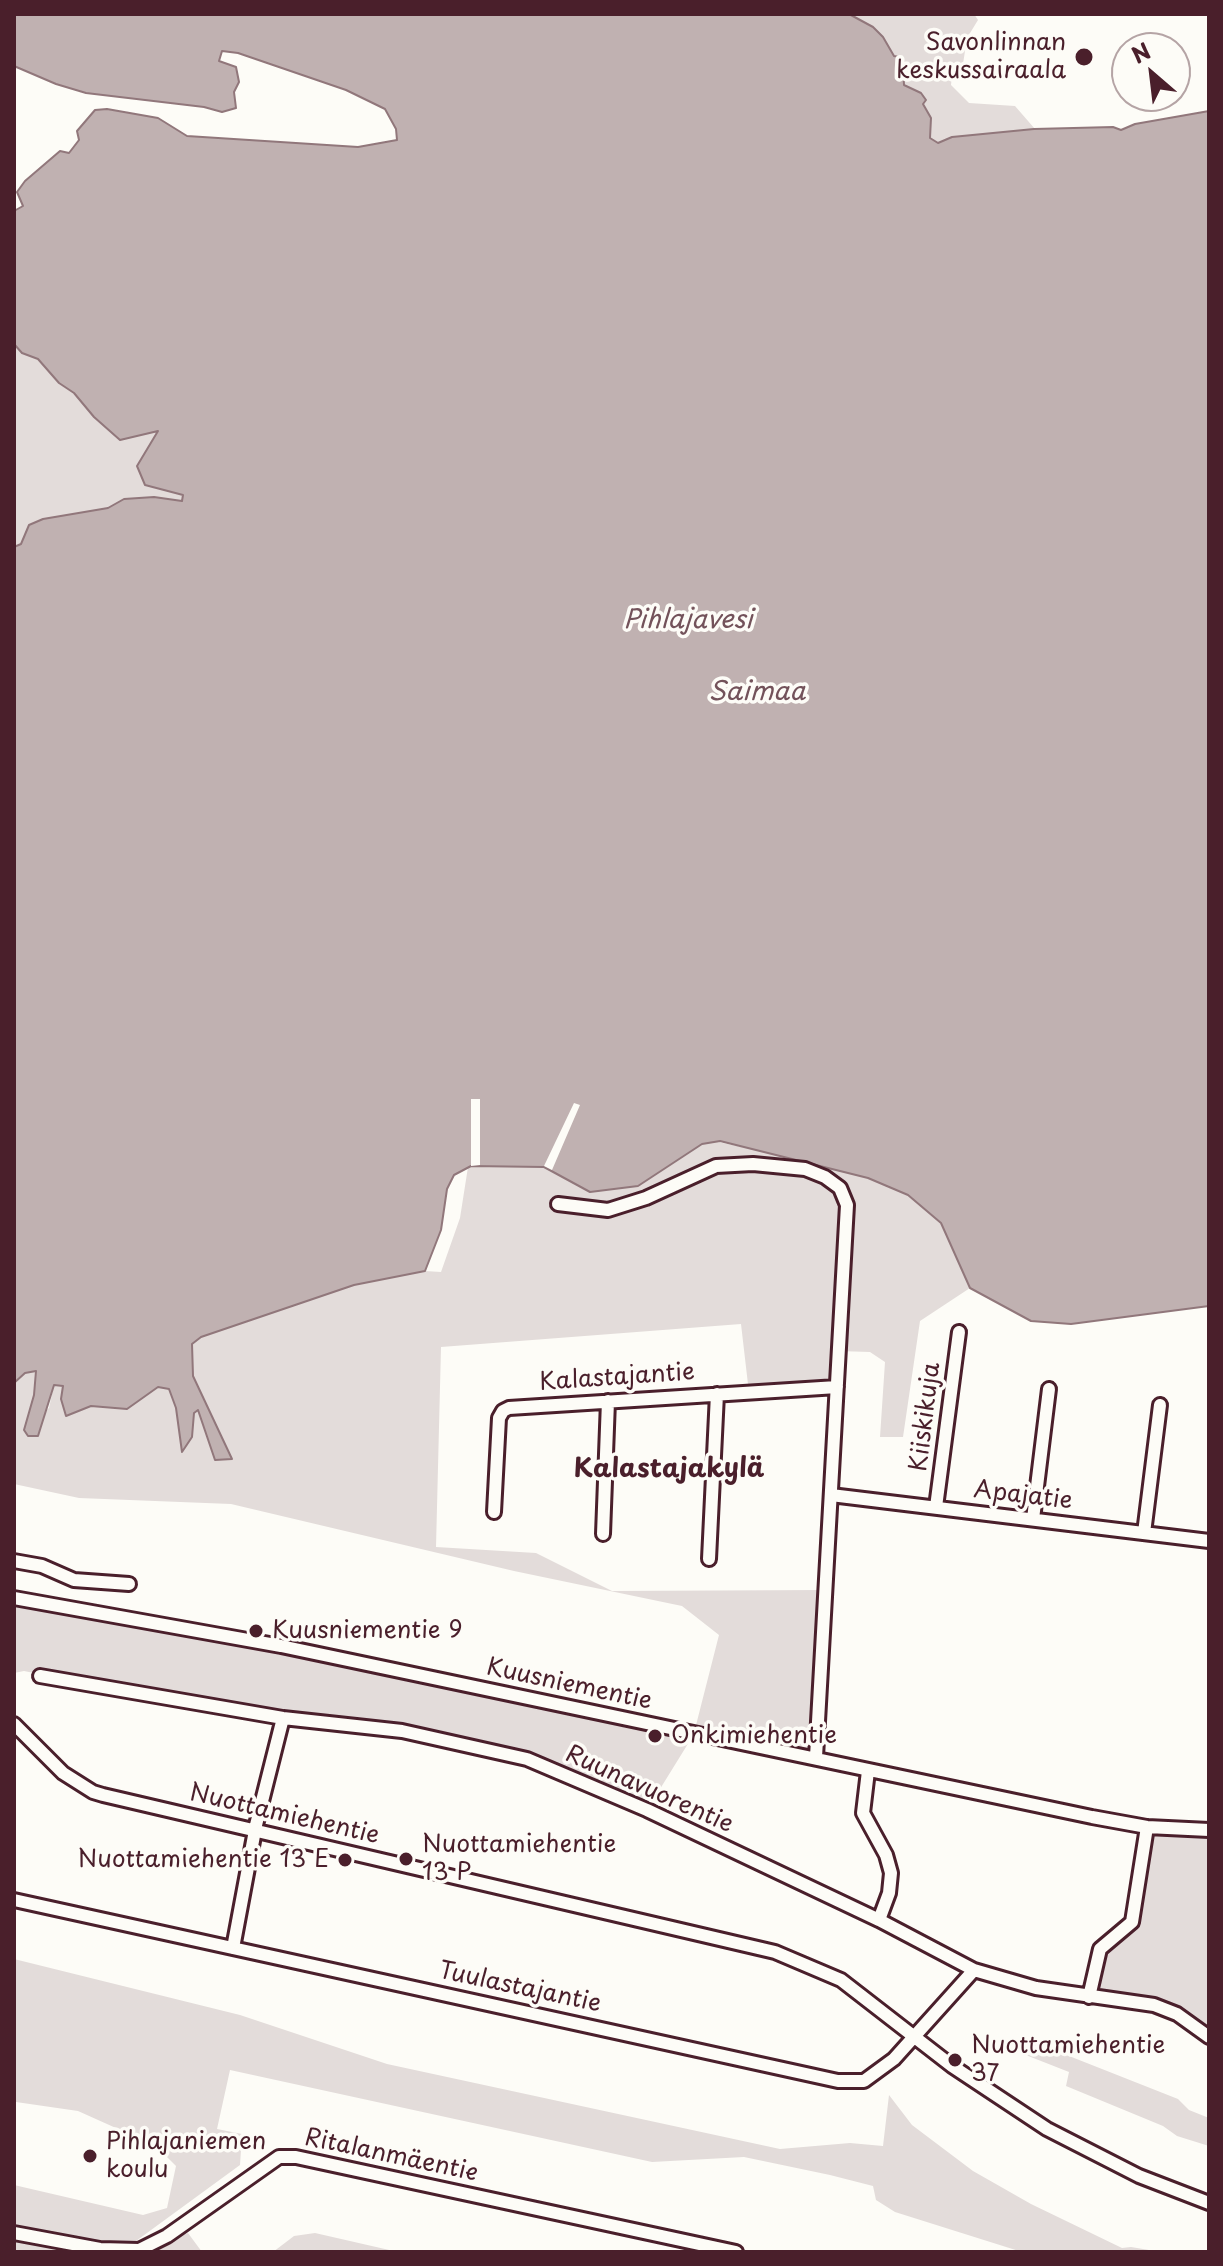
<!DOCTYPE html>
<meta charset="utf-8">
<style>
body{margin:0}
#map{position:relative;width:1223px;height:2266px;overflow:hidden;background:#fdfcf7;font-family:"Playpen Sans",sans-serif}
canvas{display:block}
.frame{position:absolute;inset:0;border:16px solid #4a1f2b;pointer-events:none}
.north{position:absolute;left:1111px;top:32px;width:80px;height:80px;box-sizing:border-box;background:#fdfcf7;border:2px solid #b5a4a5;border-radius:50%;rotate:332deg;font-size:22px;font-weight:700;line-height:32px;text-align:center;color:#4a1f2b}
.north::after{content:'';display:block;margin:auto;width:28px;height:36px;background:#4a1f2b;clip-path:polygon(50% 0,100% 100%,50% 72%,0 100%)}
</style>
<div id="map">
<canvas width="1223" height="2266"></canvas>
<div class="frame"></div>
<div class="north">N</div>
</div>
<script>
const g = document.querySelector('canvas').getContext('2d');
g.lineJoin = 'round';
function fill(path, color) { g.fillStyle = color; g.fill(path, 'evenodd'); }
const toPath = rows => new Path2D(rows.map(r => 'M' + r).join(''));
function strokePath(path, color, width, dash) { g.strokeStyle = color; g.lineWidth = width; g.lineCap = dash ? 'butt' : 'round'; g.setLineDash(dash || []); g.stroke(path); }
function drawText(font, color, halo, rows, align = 'center') {
  g.font = font + ' "Playpen Sans",sans-serif'; g.lineWidth = 7; g.setLineDash([]); g.textBaseline = 'middle'; g.strokeStyle = halo; g.fillStyle = color; for (const [text, x, y, turn = 0] of rows) {
    g.save(); g.translate(x, y); g.rotate((+turn || 0) * Math.PI / 180); g.textAlign = isNaN(turn) ? turn : align; if (halo) g.strokeText(text, 0, 0); g.fillText(text, 0, 0); g.restore();
  }
}
const green = toPath([
 [849,14,974,14,978,20,967,38,963,64,952,75,951,85,969,103,1015,106,1035,129,953,137,938,143,930,138,931,118,923,103,921,93,904,86,903,64,894,56,883,37],
 [14,344,22,353,38,359,58,383,74,393,94,417,120,440,159,430,145,485,183,495,182,501,124,499,108,508,43,519,30,525,21,544,14,547],
 [713,1141,781,1155,868,1178,908,1195,941,1223,970,1288,920,1321,903,1437,880,1437,885,1362,870,1352,838,1351,837,1387,749,1393,741,1324,441,1347,436,1547,536,1553,612,1591,822,1590,816,1757,694,1734,647,1810,527,1759,402,1731,127,1692,24,1671,14,1673,14,1598,694,1733,719,1635,682,1606,514,1571,231,1504,79,1498,14,1484,14,1383,25,1373,36,1371,34,1395,24,1430,49,1408,54,1385,64,1386,61,1399,66,1416,91,1406,127,1409,157,1387,169,1389,176,1408,182,1451,192,1437,194,1413,198,1410,215,1460,231,1459,193,1376,192,1344,201,1337,354,1285,425,1271,441,1272,460,1218,468,1167,471,1166,544,1166,552,1170],
 [1150,1831,1209,1835,1209,2037,1177,2014,1089,1997,1100,1949,1132,1922],
 [14,1959,240,2015,387,2064,780,2149,850,2143,883,2146,889,2095,912,2125,973,2171,1031,2204,1122,2248,1131,2247,1161,2252,1022,2252,895,2212,876,2200,873,2186,830,2175,744,2157,652,2162,230,2070,217,2129,242,2134,240,2165,136,2241,139,2250,188,2233,202,2252,14,2252,14,2185,143,2215,167,2208,176,2166,156,2146,78,2111,16,2102,14,2108],
 [1026,2039,1178,2099,1189,2110,1209,2118,1209,2146,1177,2136,1163,2126,1066,2086,1069,2072,1013,2050],
 [315,2233,398,2252,273,2252,294,2236]
]);
const water = toPath([
 [14,14,849,14,873,27,883,37,894,56,899,57,903,63,904,85,921,93,926,100,923,104,931,118,930,138,938,143,952,137,1034,129,1113,127,1121,130,1135,124,1209,111,1209,1306,1071,1324,1031,1321,970,1288,941,1223,908,1195,868,1178,720,1141,702,1144,638,1186,590,1192,544,1167,471,1166,454,1175,447,1189,441,1230,425,1271,354,1285,201,1337,192,1344,193,1376,232,1459,215,1460,198,1410,194,1413,192,1437,182,1452,176,1408,169,1389,158,1387,127,1409,91,1406,66,1416,61,1399,63,1386,54,1385,38,1436,28,1436,24,1430,34,1395,36,1371,25,1373,14,1383,14,547,21,544,29,525,43,519,108,508,124,499,154,497,182,501,183,495,145,485,137,466,158,431,120,440,94,417,74,393,59,383,38,359,22,353,14,344,14,211,23,206,17,192,25,181,60,151,69,153,79,140,77,131,95,110,107,109,158,118,187,136,358,147,397,140,396,129,385,109,346,90,238,53,222,51,219,61,236,67,239,82,234,92,236,108,222,112,204,107,86,93,56,84,14,66,14,14]
]);
const pier = toPath([
 [471,1099,480,1099,480,1165,471,1166],
 [574,1103,580,1105,552,1170,544,1166]
]);
const minor = toPath([
 [558,1204,608,1210,646,1198,716,1166,753,1164,805,1169,825,1177,840,1188,847,1205,816,1757],
 [831,1495,1209,1541],
 [936,1507,959,1332],
 [494,1512,499,1418,503,1411,509,1408,837,1387],
 [1033,1519,1049,1389],
 [1144,1533,1160,1405],
 [603,1534,608,1401],
 [709,1559,717,1394],
 [14,1561,42,1566,74,1580,129,1584],
 [14,1598,281,1646,1092,1817,1147,1827,1209,1830],
 [40,1676,283,1718,402,1731,527,1759,647,1810,879,1920,974,1970,1036,1988,1154,2005,1177,2014,1209,2037],
 [14,1724,63,1773,93,1792,103,1795,775,1952,841,1980,952,2066,1047,2129,1139,2176,1209,2203],
 [868,1771,863,1813,886,1855,891,1873,889,1893,879,1920],
 [14,1900,838,2081,864,2081,894,2059,974,1970],
 [233,1948,256,1825,283,1718],
 [1089,1997,1100,1949,1132,1922,1147,1827],
 [14,2233,100,2249,139,2250,167,2236,279,2157,296,2157,736,2252]
]);
const markers = [
 [1084,57,10,"#4a1f2b"],
 [256,1631,8,"#4a1f2b"],
 [655,1736,8,"#4a1f2b"],
 [406,1859,8,"#4a1f2b"],
 [345,1860,8,"#4a1f2b"],
 [955,2060,8,"#4a1f2b"],
 [90,2156,8,"#4a1f2b"]
];
const poiNames = [
 ["Savonlinnan",1066,43,"right"],
 ["keskussairaala",1066,71,"right"],
 ["Kuusniementie 9",272,1631],
 ["Onkimiehentie",671,1736],
 ["Nuottamiehentie",422,1845],
 ["13 P",422,1873],
 ["Nuottamiehentie 13 E",329,1860,"right"],
 ["Nuottamiehentie",971,2046],
 ["37",971,2074],
 ["Pihlajaniemen",106,2142],
 ["koulu",106,2170]
];
const streetNames = [
 ["Kalastajantie",617,1378,-4],
 ["Kiiskikuja",926,1417,-83],
 ["Apajatie",1023,1496,7],
 ["Kuusniementie",569,1685,12],
 ["Ruunavuorentie",649,1790,24],
 ["Nuottamiehentie",284,1815,13],
 ["Tuulastajantie",520,1988,12],
 ["Ritalanmäentie",391,2156,12]
];
const waterNames = [
 ["Pihlajavesi",688,621],
 ["Saimaa",757,693]
];
const neighbourhoodNames = [
 ["Kalastajakylä",669,1470]
];
fill(green, '#e3dcda');
fill(water, '#c0b1b1');
strokePath(water, '#91777b', 2);
fill(pier, '#fdfcf7');
strokePath(minor, '#4a1f2b', 18);
strokePath(minor, '#fdfcf7', 12);
for (const [x, y, r, color] of markers) { const dot = new Path2D(); dot.arc(x, y, r, 0, 2 * Math.PI); g.fillStyle = color; g.fill(dot); strokePath(dot, '#fdfcf7', 3); }
drawText('24px', '#4a1f2b', '#fdfcf7', poiNames, 'left');
drawText('24px', '#4a1f2b', '#fdfcf7', streetNames);
drawText('italic 26px', '#73525a', '#fdfcf7', waterNames);
drawText('bold 26px', '#4a1f2b', '#fdfcf7', neighbourhoodNames);
</script>
